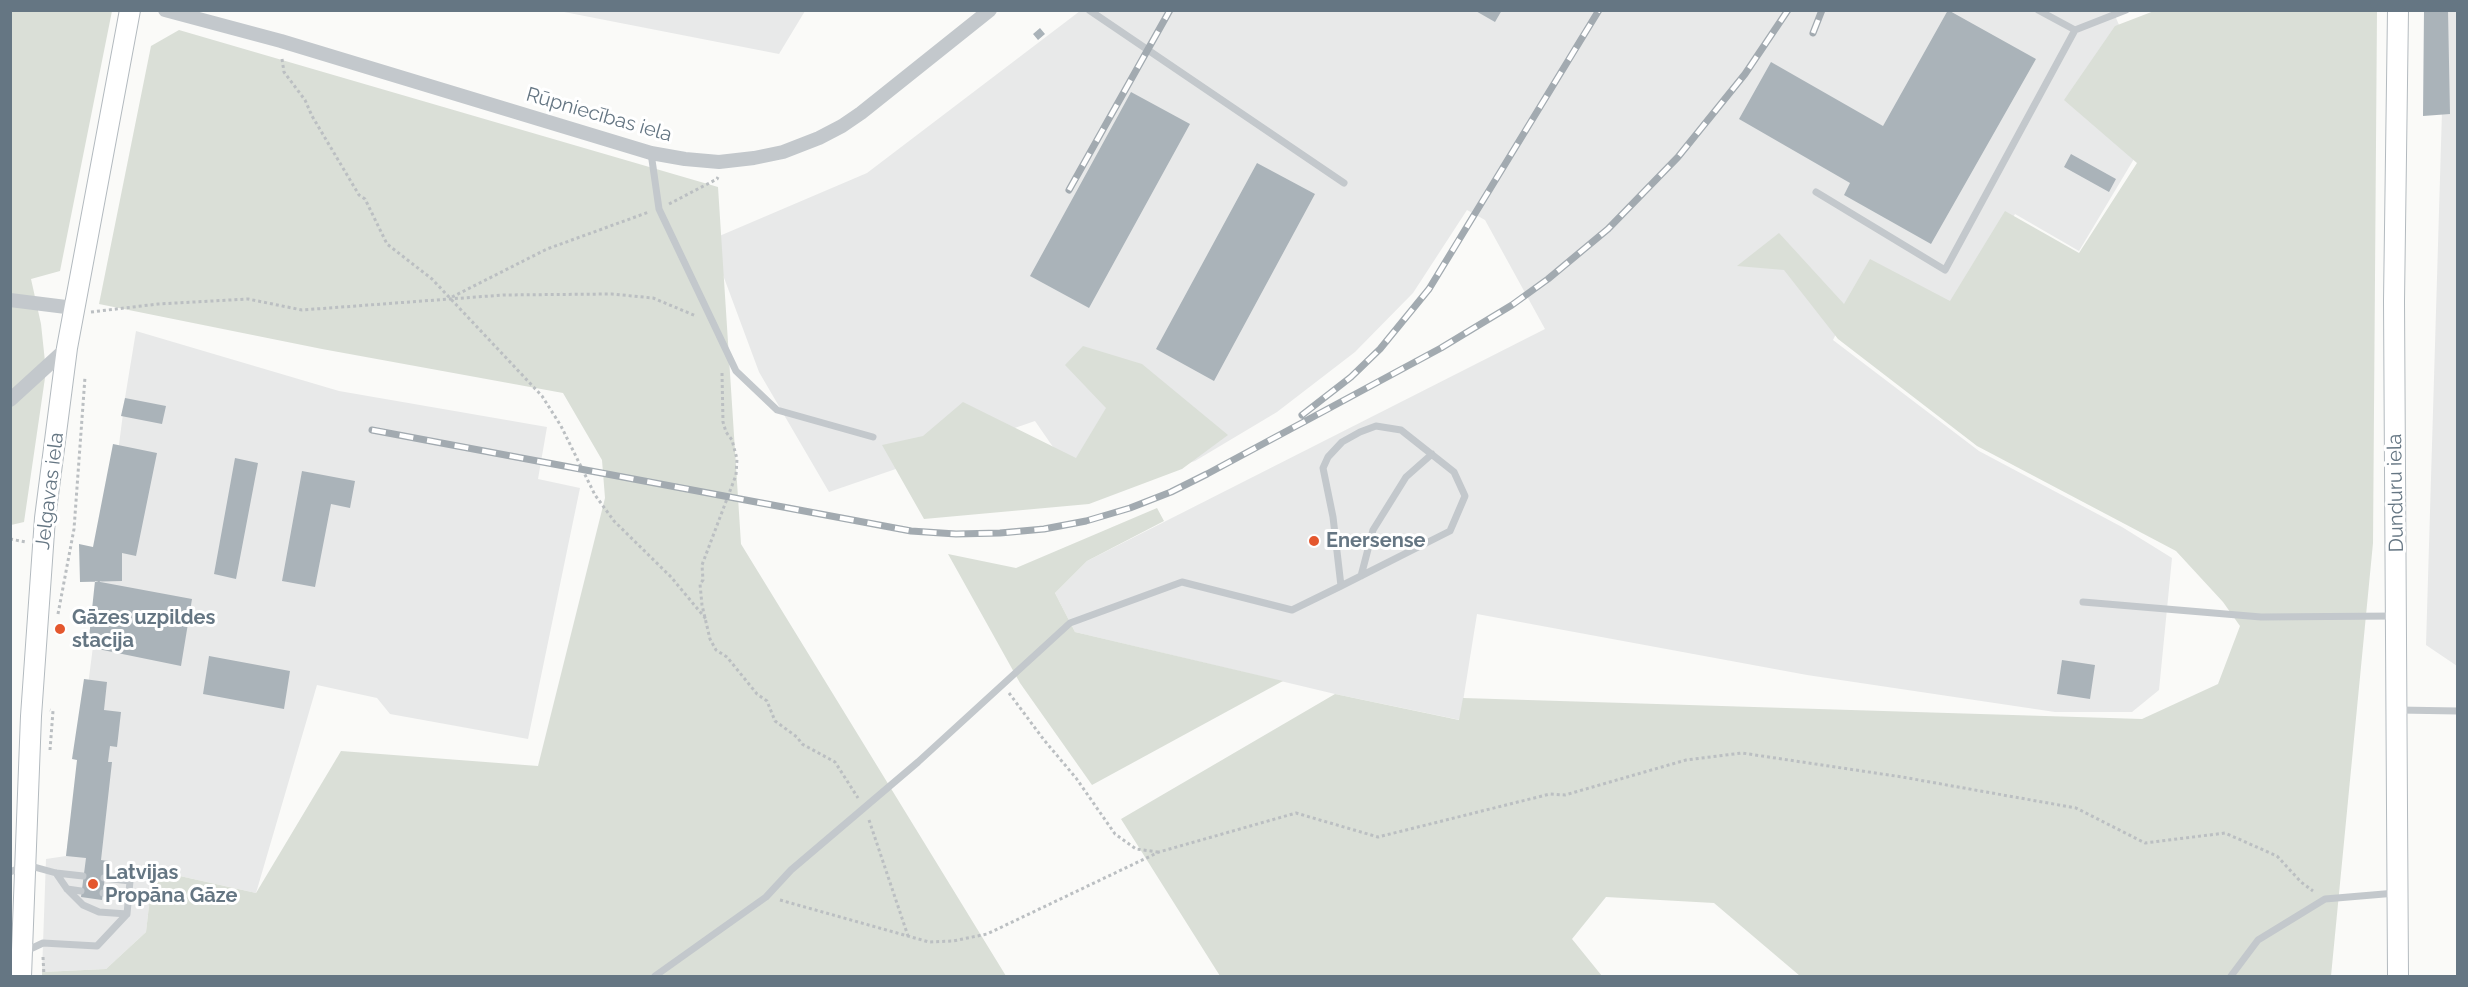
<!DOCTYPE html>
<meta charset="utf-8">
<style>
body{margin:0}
#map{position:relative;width:2468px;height:987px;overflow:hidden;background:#fafaf8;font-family:Raleway,sans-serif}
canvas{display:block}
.frame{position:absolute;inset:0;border:12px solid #657683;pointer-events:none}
</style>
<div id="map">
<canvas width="2468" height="987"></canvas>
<div class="frame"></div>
</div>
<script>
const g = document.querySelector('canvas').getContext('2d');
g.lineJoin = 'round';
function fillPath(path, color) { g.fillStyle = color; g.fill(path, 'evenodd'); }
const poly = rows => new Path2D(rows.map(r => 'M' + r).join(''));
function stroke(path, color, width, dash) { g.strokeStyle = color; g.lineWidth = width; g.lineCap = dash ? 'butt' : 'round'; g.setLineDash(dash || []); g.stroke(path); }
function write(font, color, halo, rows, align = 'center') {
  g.font = font + ' Raleway,sans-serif'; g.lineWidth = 6; g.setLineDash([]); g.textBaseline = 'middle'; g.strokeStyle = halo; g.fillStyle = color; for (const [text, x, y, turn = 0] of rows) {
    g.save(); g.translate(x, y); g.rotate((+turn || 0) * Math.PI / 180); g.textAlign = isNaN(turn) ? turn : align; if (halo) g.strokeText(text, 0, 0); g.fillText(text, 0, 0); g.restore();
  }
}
fillPath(poly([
 [2457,10,2457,666,2426,645,2445,11],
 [559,11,805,11,779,54],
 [1080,11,2113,11,2159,117,2079,251,2015,214,1958,319,1868,270,1833,340,1979,451,2122,527,2172,558,2159,690,2132,712,2055,712,1807,675,1477,614,1460,720,1335,694,1075,632,1055,593,1087,561,1545,329,1485,220,1467,210,1413,293,1355,352,1277,412,1195,461,1087,496,1035,421,829,492,759,372,710,240,867,173],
 [136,331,339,391,547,427,538,479,580,488,528,739,390,714,377,698,317,685,256,893,153,870,146,932,106,969,42,972,46,859,66,856,125,398]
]), '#e8e9e9');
fillPath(poly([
 [10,11,112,11,60,271,31,279,41,324,46,371,24,522,11,525],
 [2154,11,2377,11,2373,543,2331,976,1800,976,1714,903,1606,897,1572,939,1602,976,1220,976,1121,819,1335,694,1459,720,1463,698,2142,719,2218,684,2240,626,2223,602,2176,551,1977,446,1838,339,1784,270,1737,266,1779,233,1844,304,1870,259,1950,301,2005,211,2079,253,2137,163,2064,100,2115,26],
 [179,30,718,187,741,544,1006,976,42,976,42,972,106,969,146,932,153,870,256,893,341,751,538,766,605,498,602,460,563,393,322,349,99,304,151,46],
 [1083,346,1142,364,1228,435,1182,469,1089,504,924,519,882,445,923,436,963,402,1076,458,1106,408,1065,365],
 [1157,508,1164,521,1087,561,1055,593,1075,632,1283,681,1092,785,1020,683,948,554,1016,568]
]), '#dadfd7');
fillPath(poly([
 [1474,10,1502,10,1495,22],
 [1948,10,2036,59,1931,244,1844,195,1850,183,1739,119,1771,62,1883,126],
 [2424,10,2448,10,2450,114,2423,116],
 [1040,28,1045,34,1038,40,1033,34],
 [1131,92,1190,124,1089,308,1030,276],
 [2071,154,2116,179,2109,192,2064,167],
 [1257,163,1315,194,1214,381,1156,349],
 [125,398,166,406,162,424,121,416],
 [113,444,157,453,136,556,122,553,122,581,80,582,79,544,93,547],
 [235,458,258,463,236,579,214,574],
 [302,471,355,481,350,508,331,504,315,587,282,581],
 [95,581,192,599,181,666,88,647],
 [209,656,290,671,284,709,203,694],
 [2062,660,2095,665,2090,699,2057,694],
 [84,679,107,682,104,710,121,712,117,747,110,746,108,762,112,762,101,860,109,861,108,870,106,869,102,900,81,897,86,858,66,856,77,760,72,759]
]), '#aab3b9');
const secondary = poly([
 [2398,10,2394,301,2398,976],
 [21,976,31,716,45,518,67,348,130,10]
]);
stroke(secondary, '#b3babf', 22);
stroke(poly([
 [282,59,284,72,305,100,312,116,359,195,365,199,387,244,432,279,542,396,561,426,595,495,614,521,671,577,706,619],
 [669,204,717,179,718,177],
 [452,297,547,249,649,212],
 [91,312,158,304,248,299,302,310,503,295,612,294,653,298,696,316],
 [722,373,723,422,726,432,732,440,737,459,736,475,702,565,703,580,700,584,702,605,710,639,716,650,727,657,757,694,767,701,775,721,797,737,802,744,835,762,858,798],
 [10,539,26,542],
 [58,614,74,529,85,377],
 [1009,693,1044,740,1076,778,1115,834,1136,849,1158,852],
 [50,750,53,711,50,710],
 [869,820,908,936],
 [780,900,929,942,953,941,987,934,1159,852,1296,813,1378,837,1550,794,1565,795,1686,760,1742,753,1902,777,2076,808,2145,843,2225,833,2277,856,2301,882,2313,891],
 [43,957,44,976]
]), '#bbbfc2', 3, [3, 3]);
stroke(poly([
 [1089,10,1344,183],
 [2038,10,2075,30],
 [651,153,659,209,736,371,777,410,873,437],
 [1816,192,1945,270,2075,30,2126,10],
 [1361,576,1373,530,1406,477,1432,454],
 [2083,602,2261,617,2395,616],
 [2398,710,2458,711],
 [10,872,27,865,56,873,83,876],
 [56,873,67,889,83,905,99,912,127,914],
 [67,889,81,891],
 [103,893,129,896],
 [26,951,43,943,97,946,127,914,130,881,104,878],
 [655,976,766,897,791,870,918,762,1070,623,1182,582,1292,610,1341,586,1450,531,1465,496,1454,472,1401,430,1376,426,1360,432,1342,442,1328,457,1323,468,1333,517,1341,586],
 [2231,976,2258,940,2325,899,2396,893]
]), '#c3c8cc', 7);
stroke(poly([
 [165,10,281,41,651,153,685,159,719,162,754,158,783,152,819,138,842,126,861,113,990,10],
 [10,300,74,308],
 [10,400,67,348]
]), '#c3c8cc', 14);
stroke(secondary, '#fff', 20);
const rail = poly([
 [1813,33,1822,10],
 [1069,190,1170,10],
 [1302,415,1351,377,1380,349,1429,289,1599,10],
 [372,430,911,531,956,534,1000,533,1044,529,1086,521,1130,508,1171,492,1207,474,1441,348,1512,305,1548,279,1608,229,1678,157,1745,74,1788,10]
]);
stroke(rail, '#a2aab0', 7);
stroke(rail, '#fff', 4.5, [14]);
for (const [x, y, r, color] of [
 [1314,541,6,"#e4572e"],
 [60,629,6,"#e4572e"],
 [93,884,6,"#e4572e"]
]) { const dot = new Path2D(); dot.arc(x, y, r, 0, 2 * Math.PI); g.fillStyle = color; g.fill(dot); stroke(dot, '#fff', 2); }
write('20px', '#657683', '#fff', [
 ["Rūpniecības iela",599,115,16],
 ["Jelgavas iela",50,491,-83],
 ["Dunduru iela",2396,493,-91]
]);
write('bold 20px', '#657683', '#fff', [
 ["Enersense",1326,541],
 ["Gāzes uzpildes",72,618],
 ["stacija",72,641],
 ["Latvijas",105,873],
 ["Propāna Gāze",105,896]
], 'left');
</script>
